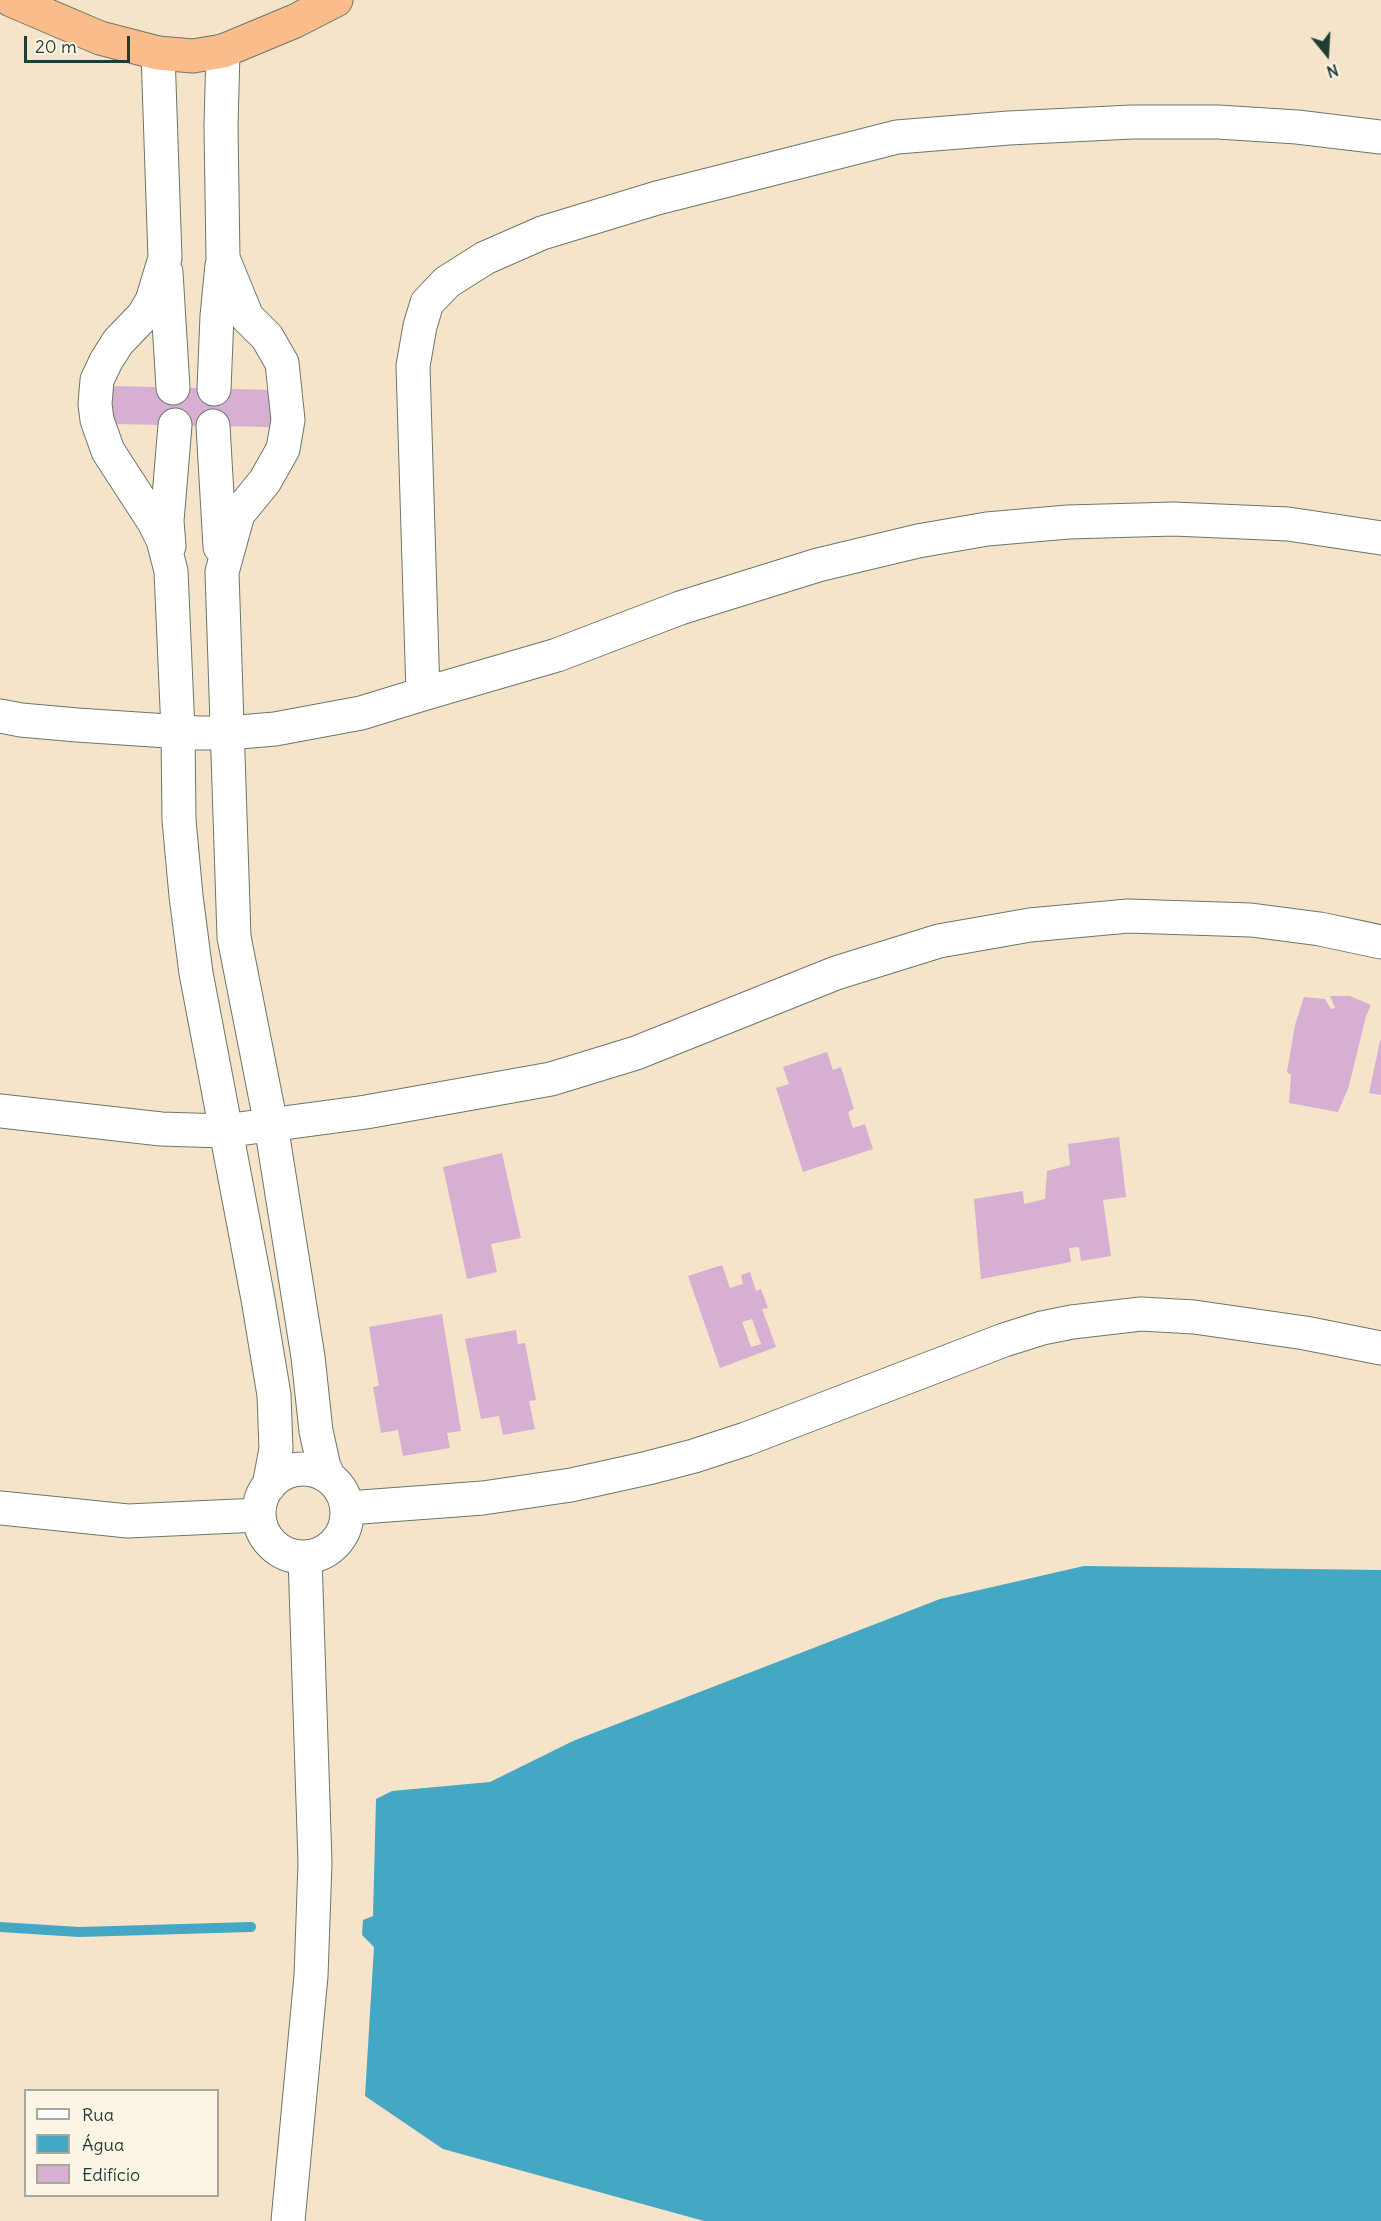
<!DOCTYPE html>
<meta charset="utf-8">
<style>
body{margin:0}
#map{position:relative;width:1381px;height:2221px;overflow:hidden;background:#f6e4ca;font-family:Delius,sans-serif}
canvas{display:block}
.legend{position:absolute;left:24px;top:2089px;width:195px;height:108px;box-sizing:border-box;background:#fcf5e5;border:2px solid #a4ab9e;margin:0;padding:8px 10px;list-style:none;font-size:18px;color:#1f3d34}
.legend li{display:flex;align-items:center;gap:12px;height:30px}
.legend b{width:30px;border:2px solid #a4ab9e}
.north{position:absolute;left:1297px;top:24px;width:60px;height:60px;-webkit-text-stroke:4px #fcf5e5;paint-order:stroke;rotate:162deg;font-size:16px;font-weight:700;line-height:24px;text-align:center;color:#1f3d34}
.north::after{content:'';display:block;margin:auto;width:21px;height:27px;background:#1f3d34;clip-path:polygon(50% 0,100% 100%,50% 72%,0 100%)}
.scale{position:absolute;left:24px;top:36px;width:106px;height:27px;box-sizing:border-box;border:3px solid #1f3d34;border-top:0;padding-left:8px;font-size:18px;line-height:21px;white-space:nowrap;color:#1f3d34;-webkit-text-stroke:4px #fcf5e5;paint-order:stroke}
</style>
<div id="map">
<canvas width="1381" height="2221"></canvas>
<ul class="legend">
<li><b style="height:8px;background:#fff"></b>Rua</li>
<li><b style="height:16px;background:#44a7c4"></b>Água</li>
<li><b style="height:16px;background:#d6afd2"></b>Edifício</li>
</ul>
<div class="north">N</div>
<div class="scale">20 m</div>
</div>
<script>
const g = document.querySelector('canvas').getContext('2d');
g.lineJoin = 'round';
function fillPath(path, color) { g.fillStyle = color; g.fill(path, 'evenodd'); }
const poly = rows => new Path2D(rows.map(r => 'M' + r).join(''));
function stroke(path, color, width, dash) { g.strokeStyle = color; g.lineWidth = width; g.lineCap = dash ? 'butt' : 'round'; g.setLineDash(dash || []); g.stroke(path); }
fillPath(poly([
 [1084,1566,1381,1570,1381,2221,704,2221,443,2149,365,2096,374,1947,362,1935,363,1920,373,1916,376,1799,392,1791,490,1782,573,1741,940,1599]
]), '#44a7c4');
stroke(poly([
 [0,1927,79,1932,251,1927]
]), '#44a7c4', 10);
fillPath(poly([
 [112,386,274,390,270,427,113,424],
 [1330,996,1350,996,1371,1005,1366,1016,1349,1086,1338,1112,1289,1103,1291,1075,1287,1072,1295,1025,1304,997,1325,999,1331,1009,1335,1008],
 [1380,1041,1381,1041,1381,1095,1369,1093],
 [827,1052,833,1070,841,1067,854,1109,848,1112,853,1128,865,1124,873,1149,803,1172,776,1088,789,1084,783,1067],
 [1119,1137,1126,1197,1103,1200,1111,1256,1081,1261,1079,1247,1069,1248,1071,1262,981,1279,974,1199,1023,1191,1024,1204,1045,1199,1047,1171,1070,1165,1068,1144],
 [502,1153,521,1238,491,1244,497,1272,467,1279,443,1167],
 [722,1265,730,1288,743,1284,741,1275,750,1272,756,1291,761,1289,768,1308,762,1309,776,1347,720,1368,688,1276],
 [752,1319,761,1344,751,1347,742,1322],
 [442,1314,461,1431,447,1433,450,1448,403,1456,398,1430,381,1433,373,1387,379,1386,369,1327],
 [516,1330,518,1344,525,1343,536,1400,529,1401,535,1429,503,1435,499,1416,481,1419,465,1339]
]), '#d6afd2');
const minor = poly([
 [223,51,221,126,223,258,247,317,267,337,282,363,288,420,283,449,265,481,238,514,222,572,234,937,271,1125,308,1357,316,1431,324,1467,329,1477],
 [158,53,165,258,152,301,143,316,118,342,106,361,97,380,95,404,97,420,108,451,154,522,163,540,171,571,178,731,179,820,186,896,196,973,258,1299,274,1395,276,1449,269,1486],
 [166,272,173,388],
 [214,389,217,316,222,265],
 [213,426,220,547],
 [169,546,167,521,175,425],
 [423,694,557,655,680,608,818,565,918,541,987,529,1068,522,1174,519,1288,524,1381,538],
 [0,716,21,720,77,725,198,733,227,733,275,729,361,713,423,694,413,366,420,326,427,303,447,282,485,258,542,233,657,198,897,137,1009,128,1132,122,1218,122,1297,127,1381,137],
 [0,1111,161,1129,224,1131,366,1112,551,1079,636,1053,836,973,939,941,1030,925,1128,916,1251,920,1320,929,1381,942],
 '259 1513a44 44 0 1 1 88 0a44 44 0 1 1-88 0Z',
 [0,1508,128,1521,259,1515],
 [348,1508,483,1498,571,1485,648,1468,694,1456,746,1439,1004,1340,1042,1328,1072,1322,1141,1314,1194,1317,1305,1333,1381,1348],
 [288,2221,311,1976,315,1863,305,1557]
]);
const trunk = poly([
 [11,0,100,38,158,53,193,56,223,51,295,21,336,0]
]);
stroke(minor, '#6a7768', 35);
stroke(trunk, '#6a7768', 35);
stroke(minor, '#fff', 33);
stroke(trunk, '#f9bc8a', 33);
</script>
